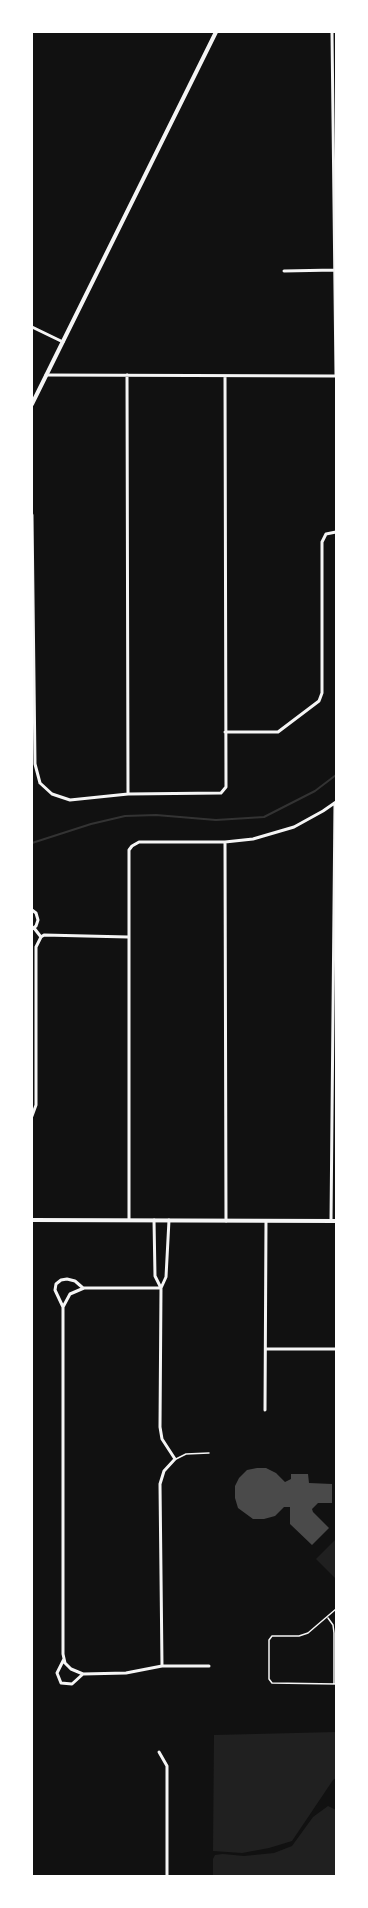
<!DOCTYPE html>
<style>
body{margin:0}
#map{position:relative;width:368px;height:1908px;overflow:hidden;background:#111;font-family:"Source Serif 4",serif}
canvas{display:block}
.frame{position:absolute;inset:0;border:33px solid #fff;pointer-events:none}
</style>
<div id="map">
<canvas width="368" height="1908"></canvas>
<div class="frame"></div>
</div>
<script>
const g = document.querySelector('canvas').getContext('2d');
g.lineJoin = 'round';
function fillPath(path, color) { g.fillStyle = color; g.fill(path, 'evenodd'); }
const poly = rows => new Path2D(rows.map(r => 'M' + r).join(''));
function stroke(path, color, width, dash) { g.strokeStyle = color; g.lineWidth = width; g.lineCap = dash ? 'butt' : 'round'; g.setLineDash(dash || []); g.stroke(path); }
fillPath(poly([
 [336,1539,336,1579,316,1559],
 [336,1732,336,1778,333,1780,292,1841,269,1848,242,1853,213,1851,214,1735],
 [328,1806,336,1810,336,1876,213,1876,213,1859,215,1855,223,1854,244,1856,274,1853,292,1846,313,1817]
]), '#202020');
stroke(poly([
 [32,843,91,824,125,816,156,815,216,820,264,817,315,791,336,775]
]), '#333', 2);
fillPath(poly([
 [257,1468,266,1468,276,1473,285,1482,291,1479,291,1474,308,1474,309,1483,332,1484,332,1503,318,1503,312,1509,313,1512,329,1528,312,1545,290,1524,290,1507,284,1507,275,1516,264,1519,253,1519,238,1508,235,1498,235,1486,239,1478,247,1470]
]), '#4a4a4a');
stroke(poly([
 [176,1459,186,1454,209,1453],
 [336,1609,308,1633,299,1636,272,1636,269,1640,269,1679,272,1683,336,1684],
 [328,1618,333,1625,334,1633,334,1684]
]), '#f5f5f5', 1.5);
stroke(poly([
 [332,32,336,376],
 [284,271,335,270],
 [32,327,63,342],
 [46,375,336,376],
 [127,375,128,794],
 [32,515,35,764,40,783,52,794,70,800,128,794,221,793,226,787,225,376],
 [225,732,278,732,319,701,322,693,322,542,326,534,336,532],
 [225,842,226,1221],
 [32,910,36,913,38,920,36,926,32,929],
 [34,928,41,937],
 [41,937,44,935,128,937],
 [32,1116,36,1105,36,947,41,937],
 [129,1220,129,850,132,846,139,842,225,842,253,839,294,827,323,811,336,802],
 [154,1220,155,1276,161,1288],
 [331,1221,335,803],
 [161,1288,84,1288,70,1294,63,1307,63,1654,65,1663,71,1669,83,1674,126,1673,162,1666,209,1666],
 [63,1307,55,1290,56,1284,61,1280,67,1279,75,1281,83,1288],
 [266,1349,336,1349],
 [265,1410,266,1221],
 [64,1659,57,1673,61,1683,72,1684,83,1674],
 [162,1666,160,1484,164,1471,175,1459,162,1439,160,1427,161,1288,166,1277,169,1220],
 [159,1752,167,1766,167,1876]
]), '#f5f5f5', 3);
stroke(poly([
 [32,404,216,32],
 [32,1220,336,1221]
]), '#f5f5f5', 4);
</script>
